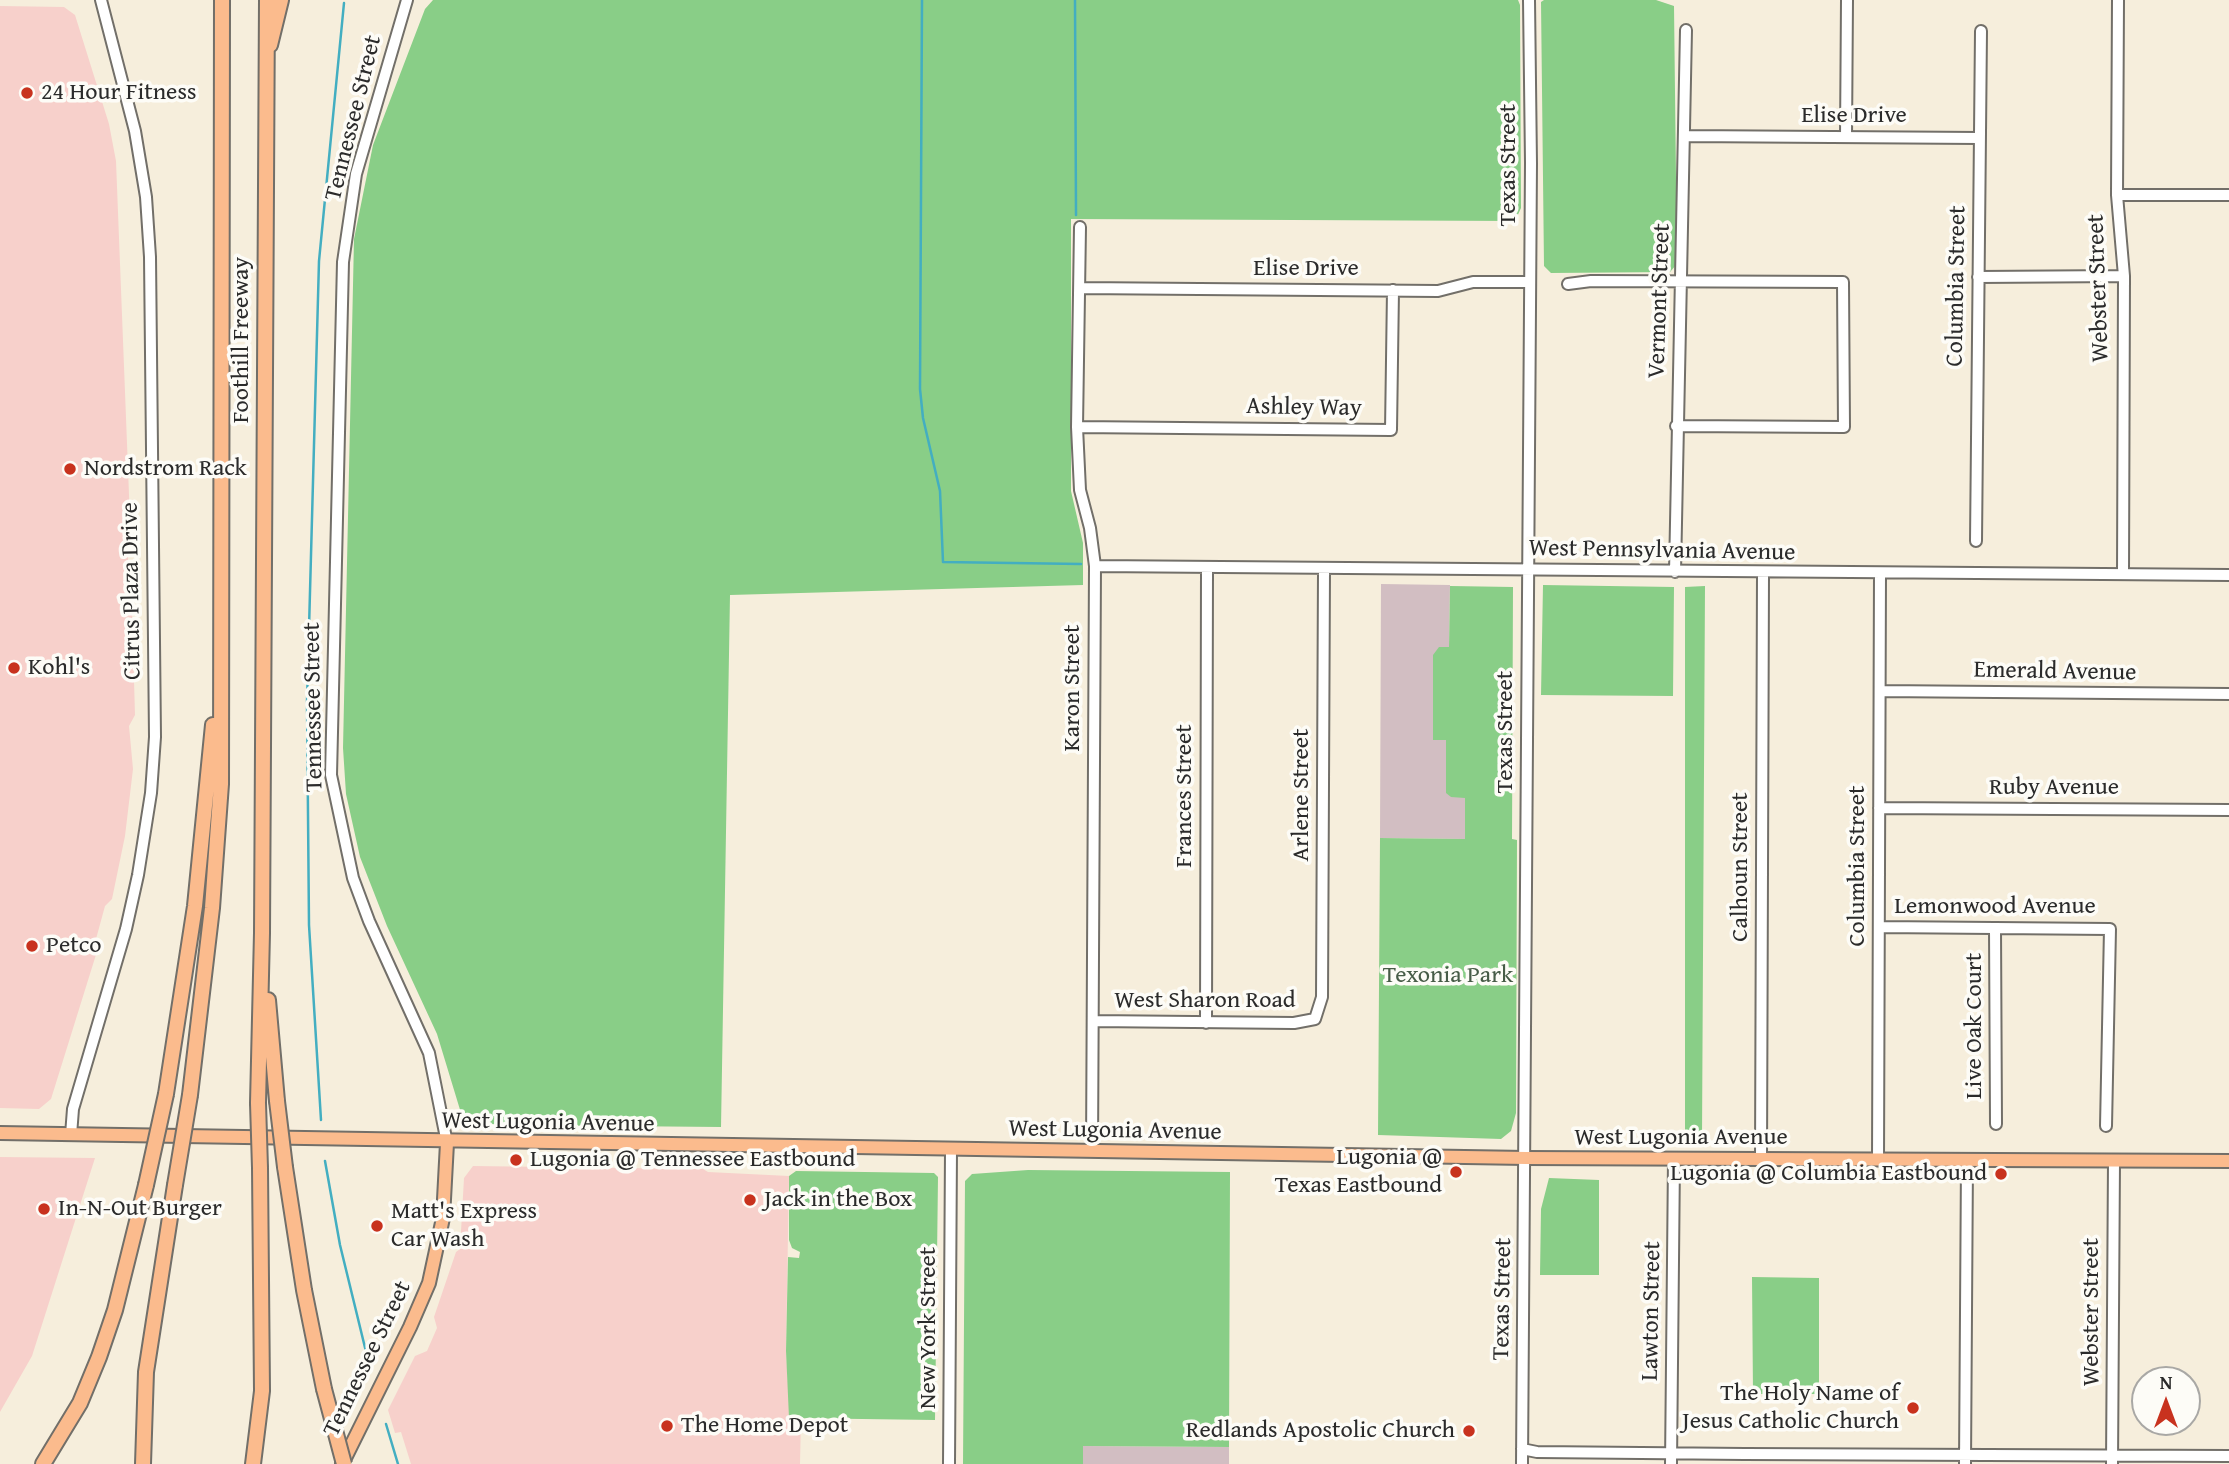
<!DOCTYPE html>
<style>
body{margin:0}
#map{position:relative;width:2229px;height:1464px;overflow:hidden;background:#f6eedc;font-family:"Gentium Book Plus",serif}
canvas{display:block}
.north{position:absolute;left:2131px;top:1366px;width:70px;height:70px;box-sizing:border-box;background:#fdfcf7;border:2px solid #a9a8a5;border-radius:50%;rotate:0deg;font-size:19px;font-weight:700;line-height:28px;text-align:center;color:#2b2b2b}
.north::after{content:'';display:block;margin:auto;width:24px;height:32px;background:#c8321e;clip-path:polygon(50% 0,100% 100%,50% 72%,0 100%)}
</style>
<div id="map">
<canvas width="2229" height="1464"></canvas>
<div class="north">N</div>
</div>
<script>
const g = document.querySelector('canvas').getContext('2d');
g.lineJoin = 'round';
function fillPath(path, color) { g.fillStyle = color; g.fill(path, 'evenodd'); }
const poly = rows => new Path2D(rows.map(r => 'M' + r).join(''));
function stroke(path, color, width, dash) { g.strokeStyle = color; g.lineWidth = width; g.lineCap = dash ? 'butt' : 'round'; g.setLineDash(dash || []); g.stroke(path); }
function write(font, color, halo, rows, align = 'center') {
  g.font = font + ' "Gentium Book Plus",serif'; g.lineWidth = 7; g.setLineDash([]); g.textBaseline = 'middle'; g.strokeStyle = halo; g.fillStyle = color; for (const [text, x, y, turn = 0] of rows) {
    g.save(); g.translate(x, y); g.rotate((+turn || 0) * Math.PI / 180); g.textAlign = isNaN(turn) ? turn : align; if (halo) g.strokeText(text, 0, 0); g.fillText(text, 0, 0); g.restore();
  }
}
fillPath(poly([
 [0,6,64,7,75,15,109,124,116,161,131,546,128,557,129,604,132,611,135,715,129,726,133,769,125,836,112,899,105,906,96,939,99,945,51,1099,39,1109,0,1108],
 [0,1157,95,1158,32,1356,0,1412],
 [473,1166,703,1169,708,1172,789,1176,786,1351,790,1418,801,1418,800,1464,411,1464,401,1432,395,1433,388,1410,415,1356,427,1351,437,1328,434,1317,456,1252,460,1249,464,1178]
]), '#f7d0cb');
fillPath(poly([
 [1381,584,1450,585,1449,647,1433,740,1446,740,1451,797,1465,797,1465,839,1380,838],
 [1083,1446,1229,1447,1229,1464,1083,1464]
]), '#d2bec2');
fillPath(poly([
 [433,0,1518,0,1520,5,1521,208,1515,221,1071,219,1071,491,1083,543,1083,585,730,595,721,1127,505,1125,480,1123,461,1113,437,1034,387,926,360,857,346,794,343,748,354,239,373,145,425,9],
 [1544,0,1656,0,1674,6,1677,264,1670,272,1551,273,1544,266,1541,2],
 [1543,585,1674,587,1673,696,1541,695],
 [1450,586,1513,587,1512,839,1517,840,1516,1113,1511,1131,1501,1139,1378,1135,1380,838,1465,839,1465,798,1451,797,1446,793,1446,740,1433,740,1433,655,1439,647,1449,647],
 [1705,586,1702,1138,1685,1138,1685,587],
 [1028,1170,1230,1172,1229,1447,1083,1446,1083,1464,963,1464,965,1181,972,1174],
 [796,1171,934,1173,938,1177,935,1420,789,1418,786,1351,788,1257,799,1258,800,1252,792,1248,789,1240,789,1176],
 [1549,1178,1599,1180,1599,1275,1540,1275,1541,1209],
 [1752,1277,1819,1278,1819,1394,1753,1394]
]), '#89ce87');
stroke(poly([
 [922,0,920,389,923,418,940,491,943,562,1081,564],
 [1075,0,1076,215],
 [321,1120,309,925,307,702,319,261,344,3],
 [325,1161,340,1245,369,1364],
 [386,1424,398,1464]
]), '#43aec1', 2.5);
const minor = poly([
 [407,0,356,174,343,262,331,775,353,878,369,921,429,1053,447,1143],
 [2118,0,2117,195,2124,276,2123,574],
 [1685,136,1979,138],
 [1846,137,1847,0],
 [2117,195,2229,195],
 [1080,227,1077,427,1080,490,1090,528,1095,566,1092,1151],
 [1978,277,2124,276],
 [1568,284,1591,281,1843,282,1844,427,1676,426],
 [1080,288,1438,291,1473,282,1530,282],
 [1077,427,1391,430,1393,290],
 [1976,541,1981,31],
 [1095,566,2229,575],
 [1675,572,1686,30],
 [1880,691,2229,694],
 [1879,808,2229,810],
 [1879,927,2110,929,2106,1126],
 [1995,928,1996,1124],
 [1093,1021,1294,1023,1315,1019,1322,997,1324,570],
 [1206,1023,1207,568],
 [71,1135,73,1109,126,929,138,875,151,793,155,737,150,257,146,197,135,131,101,0],
 [1878,1159,1880,573],
 [1761,1160,1763,573],
 [1522,1449,1537,1452,1745,1454,2229,1456],
 [949,1464,951,1150],
 [1522,1464,1531,163,1529,0],
 [1671,1464,1674,1159],
 [1965,1464,1967,1160],
 [2112,1464,2114,1161]
]);
const major = poly([
 [0,1133,1526,1158,2229,1161],
 [342,1464,410,1327,429,1283,443,1218,447,1143]
]);
const highway = poly([
 [270,45,281,0],
 [268,1000,277,1101],
 [166,1094,195,906,213,725],
 [190,1095,212,908,221,784,222,0],
 [258,1103,262,933,267,0],
 [285,1167,304,1290,324,1389],
 [43,1464,80,1403,99,1357,115,1310,146,1185],
 [143,1464,146,1372,175,1185],
 [253,1464,262,1391,260,1168]
]);
stroke(minor, '#726f69', 14);
stroke(major, '#726f69', 16);
stroke(highway, '#726f69', 18);
stroke(minor, '#fff', 10);
stroke(major, '#fbbb8d', 12);
stroke(highway, '#fbbb8d', 14);
const highwayBridge = poly([
 [277,1101,285,1167],
 [258,1103,260,1168],
 [146,1185,166,1094],
 [175,1185,190,1095],
 [324,1389,344,1464]
]);
stroke(highwayBridge, '#726f69', 18, []);
stroke(highwayBridge, '#fbbb8d', 14);
for (const [x, y, r, color] of [
 [27,93,7,"#c8321e"],
 [70,469,7,"#c8321e"],
 [14,668,7,"#c8321e"],
 [32,946,7,"#c8321e"],
 [516,1160,7,"#c8321e"],
 [1456,1172,7,"#c8321e"],
 [2001,1174,7,"#c8321e"],
 [750,1200,7,"#c8321e"],
 [44,1209,7,"#c8321e"],
 [377,1226,7,"#c8321e"],
 [1913,1408,7,"#c8321e"],
 [667,1426,7,"#c8321e"],
 [1469,1431,7,"#c8321e"]
]) { const dot = new Path2D(); dot.arc(x, y, r, 0, 2 * Math.PI); g.fillStyle = color; g.fill(dot); stroke(dot, '#fdfcf7', 2.5); }
write('24px', '#2b2b2b', '#fdfcf7', [
 ["24 Hour Fitness",41,93],
 ["Nordstrom Rack",84,469],
 ["Kohl's",28,668],
 ["Petco",46,946],
 ["Lugonia @",1442,1158,"right"],
 ["Texas Eastbound",1442,1186,"right"],
 ["Lugonia @ Tennessee Eastbound",530,1160],
 ["Lugonia @ Columbia Eastbound",1987,1174,"right"],
 ["Jack in the Box",764,1200],
 ["In-N-Out Burger",58,1209],
 ["Matt's Express",391,1212],
 ["Car Wash",391,1240],
 ["The Holy Name of",1899,1394,"right"],
 ["Jesus Catholic Church",1899,1422,"right"],
 ["The Home Depot",681,1426],
 ["Redlands Apostolic Church",1455,1431,"right"]
], 'left');
write('24px', '#2b2b2b', '#fdfcf7', [
 ["Elise Drive",1854,116],
 ["Tennessee Street",354,118,-76],
 ["Texas Street",1509,165,-90],
 ["Elise Drive",1306,269],
 ["Columbia Street",1957,286,-89],
 ["Webster Street",2099,288,-92],
 ["Vermont Street",1660,301,-88],
 ["Foothill Freeway",242,340,-90],
 ["Ashley Way",1304,408,1],
 ["West Pennsylvania Avenue",1662,551,1],
 ["Citrus Plaza Drive",132,591,-91],
 ["Emerald Avenue",2055,672,1],
 ["Karon Street",1073,688,-90],
 ["Tennessee Street",314,707,-91],
 ["Texas Street",1506,732,-90],
 ["Ruby Avenue",2054,788],
 ["Arlene Street",1302,795,-90],
 ["Frances Street",1185,796,-90],
 ["Columbia Street",1858,866,-90],
 ["Calhoun Street",1741,867,-90],
 ["Lemonwood Avenue",1995,907],
 ["West Sharon Road",1205,1001],
 ["Live Oak Court",1975,1026,-90],
 ["West Lugonia Avenue",548,1123,1],
 ["West Lugonia Avenue",1115,1131,1],
 ["West Lugonia Avenue",1681,1138],
 ["Texas Street",1503,1299,-89],
 ["Lawton Street",1652,1311,-89],
 ["Webster Street",2092,1312,-90],
 ["New York Street",929,1328,-90],
 ["Tennessee Street",368,1359,-64]
]);
write('24px', '#475c47', '#fdfcf7', [
 ["Texonia Park",1448,976]
]);
</script>
